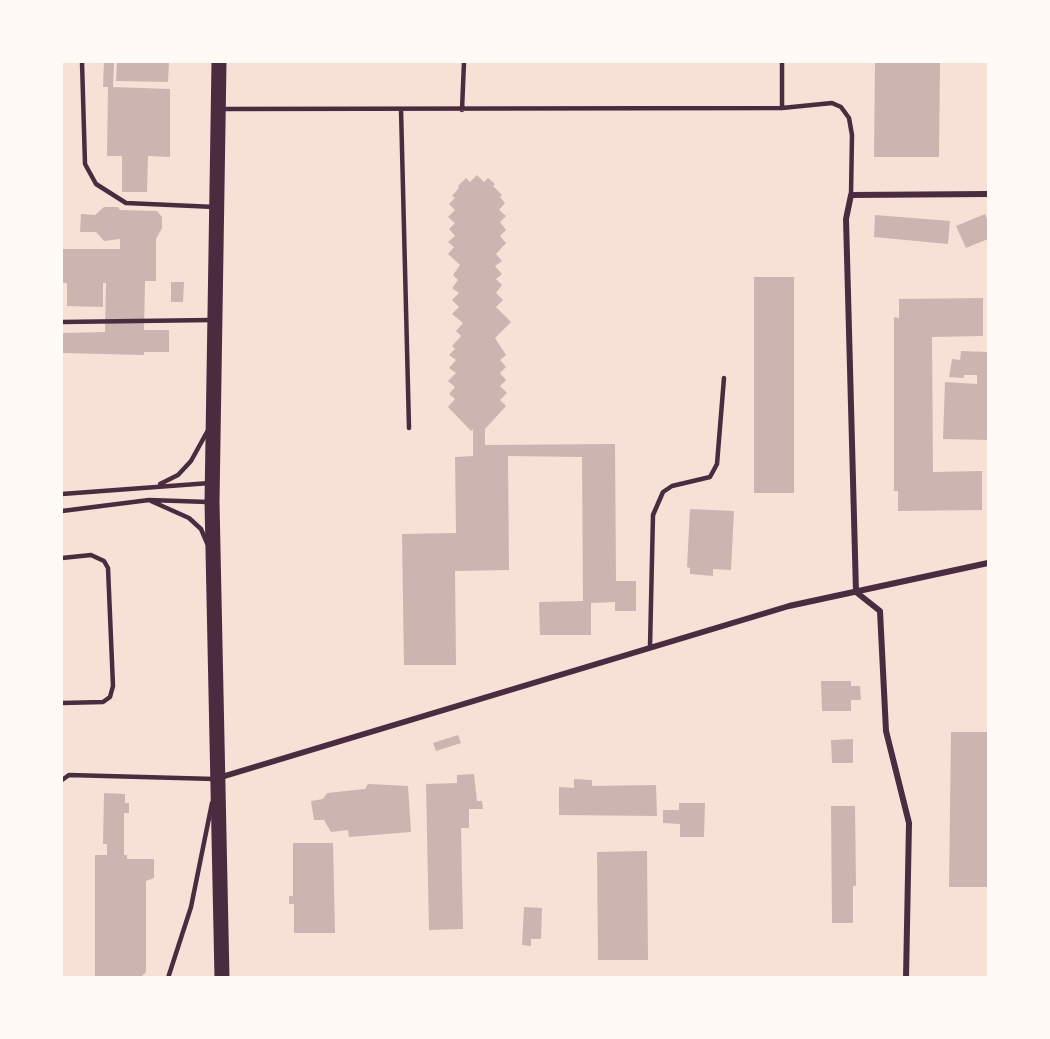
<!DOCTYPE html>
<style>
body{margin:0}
#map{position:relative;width:1050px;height:1039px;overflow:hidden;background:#f7e1d7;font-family:"Fira Sans",sans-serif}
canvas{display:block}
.frame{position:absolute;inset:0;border:63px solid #fffaf5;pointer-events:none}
</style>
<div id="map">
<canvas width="1050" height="1039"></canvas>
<div class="frame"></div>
</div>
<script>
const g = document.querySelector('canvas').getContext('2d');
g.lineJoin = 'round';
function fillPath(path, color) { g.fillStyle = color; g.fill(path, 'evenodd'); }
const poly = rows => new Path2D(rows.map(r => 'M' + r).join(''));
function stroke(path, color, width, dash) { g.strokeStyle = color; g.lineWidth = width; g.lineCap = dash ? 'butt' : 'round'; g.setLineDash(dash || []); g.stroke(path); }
fillPath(poly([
 [104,62,114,62,113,87,170,89,170,157,148,156,147,192,122,192,122,156,107,156,108,87,103,87],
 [117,62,169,62,168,82,116,81],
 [875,62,940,62,939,157,874,157],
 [477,175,484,182,488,178,495,184,493,186,502,195,500,197,505,203,499,210,506,216,500,222,506,230,500,236,506,243,496,254,502,261,495,266,502,274,496,279,502,285,496,293,503,300,496,307,511,322,495,338,506,355,500,360,506,367,500,373,506,380,500,386,507,393,500,400,506,406,485,429,485,445,615,444,616,581,636,581,636,611,615,611,615,602,591,603,591,635,540,635,539,602,583,601,582,457,508,456,509,570,455,571,456,665,404,665,402,534,456,533,455,457,473,456,473,429,471,431,448,407,455,399,449,394,455,387,448,381,456,373,449,368,456,360,449,355,455,349,452,346,461,336,456,331,463,323,452,314,459,307,452,300,459,293,452,288,458,280,453,275,460,265,448,254,454,247,448,242,455,236,449,229,455,223,448,217,455,210,449,204,455,198,452,196,459,188,458,186,466,178,470,182],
 [104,207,118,207,120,210,157,211,162,217,162,228,156,239,156,281,145,281,144,330,169,330,169,352,144,352,144,355,62,353,62,333,105,332,106,283,103,283,103,307,67,306,67,283,62,283,62,249,120,249,120,239,104,241,96,232,80,232,81,214,95,215],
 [985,214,988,222,988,239,966,248,956,226],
 [875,215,950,221,948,244,874,237],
 [754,277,794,277,794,493,754,493],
 [171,282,184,282,183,302,171,302],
 [983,298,983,336,932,337,933,472,982,471,982,510,898,511,898,491,894,491,894,317,899,318,899,299],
 [961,351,988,352,988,440,943,439,945,382,977,384,977,375,964,375,964,378,949,377,952,359,960,360],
 [690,509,734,511,731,570,713,569,713,576,690,574,690,568,687,567],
 [821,681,851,681,851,686,860,686,861,700,851,700,851,711,822,711],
 [951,732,988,732,988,887,949,887],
 [458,735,461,743,436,751,433,743],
 [853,739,853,763,832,763,831,740],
 [474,774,477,801,482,801,483,809,469,809,469,828,461,828,463,929,429,930,426,784,457,783,457,775],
 [574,779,592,780,592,786,656,785,657,816,559,815,559,787,574,788],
 [368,784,408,786,411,832,349,837,348,830,331,832,324,820,314,820,311,801,323,799,327,793,365,789],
 [104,793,125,794,125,803,129,803,129,813,124,813,124,855,127,855,127,859,154,859,154,878,146,881,146,972,140,978,95,978,95,855,107,855,107,844,103,844],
 [679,803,705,803,704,837,680,837,680,824,663,823,663,810,679,810],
 [831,806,855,806,856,886,853,886,853,923,832,923],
 [293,843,333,843,335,933,294,933,294,904,289,904,289,896,293,896],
 [647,851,648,960,598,960,597,852],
 [524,907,542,908,541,939,531,939,531,946,522,945]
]), '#ccb4b1');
stroke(poly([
 [82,62,85,164,96,184,126,203,215,207],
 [782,62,782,108,832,103,841,107,849,118,852,135,851,195],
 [221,109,782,108],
 [401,109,409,428],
 [462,110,464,62],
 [62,322,212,320],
 [160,484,178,475,191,461,207,432],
 [62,494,210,483],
 [151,501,189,518,201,529,207,543],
 [62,511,149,500,208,502],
 [62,558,91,555,104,561,108,568,113,686,110,697,103,702,62,703],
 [650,647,653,515,663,492,672,486,710,477,717,464,724,378],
 [62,780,69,775,215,779],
 [168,978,191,907,212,803]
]), '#4a2c40', 4.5);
stroke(poly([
 [218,778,789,606,988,563],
 [906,978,909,823,886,731,880,611,856,592,846,219,851,195,988,194]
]), '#4a2c40', 6);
stroke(poly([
 [219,62,212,502,222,978]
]), '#4a2c40', 15);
</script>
